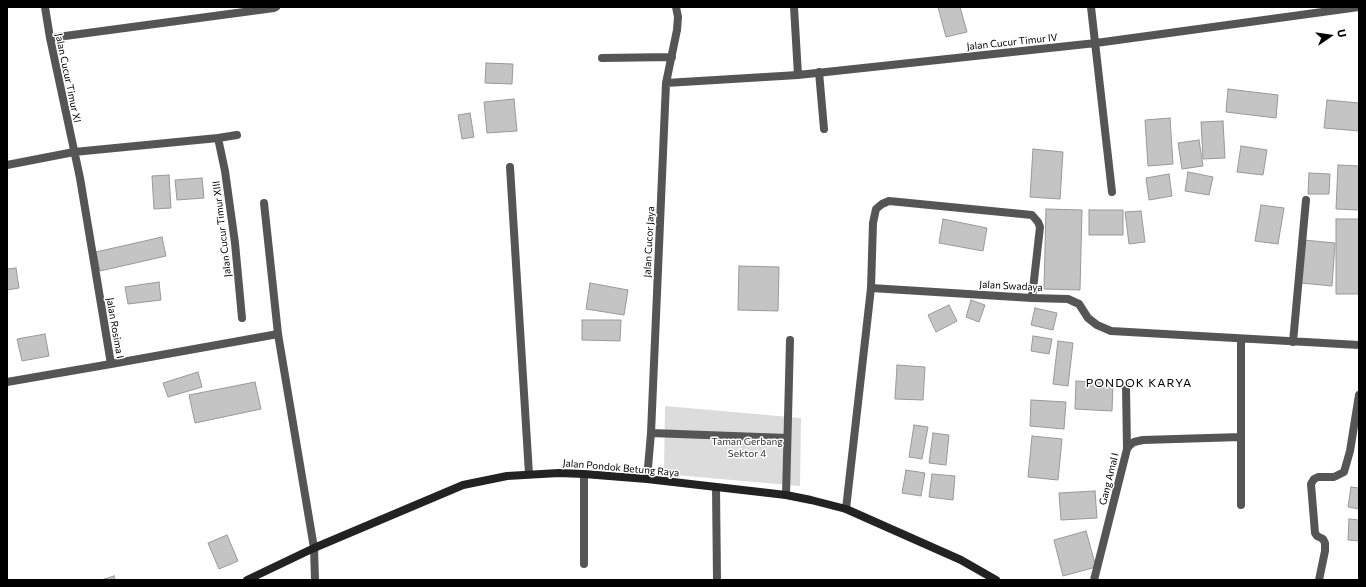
<!DOCTYPE html>
<style>
body{margin:0}
#map{position:relative;width:1366px;height:587px;overflow:hidden;background:#fff;font-family:Commissioner,sans-serif}
canvas{display:block}
.frame{position:absolute;inset:0;border:8px solid #000;pointer-events:none}
.north{position:absolute;left:1310px;top:16px;width:40px;height:40px;-webkit-text-stroke:3px #fff;paint-order:stroke;rotate:77deg;font-size:11px;font-weight:700;line-height:16px;text-align:center;color:#000}
.north::after{content:'';display:block;margin:auto;width:14px;height:18px;background:#000;clip-path:polygon(50% 0,100% 100%,50% 72%,0 100%)}
</style>
<div id="map">
<canvas width="1366" height="587"></canvas>
<div class="frame"></div>
<div class="north">U</div>
</div>
<script>
const g = document.querySelector('canvas').getContext('2d');
g.lineJoin = 'round';
function fillPath(path, color) { g.fillStyle = color; g.fill(path, 'evenodd'); }
const poly = rows => new Path2D(rows.map(r => 'M' + r).join(''));
function stroke(path, color, width, dash) { g.strokeStyle = color; g.lineWidth = width; g.lineCap = dash ? 'butt' : 'round'; g.setLineDash(dash || []); g.stroke(path); }
function write(font, color, halo, rows, align = 'center') {
  g.font = font + ' Commissioner,sans-serif'; g.lineWidth = 3; g.setLineDash([]); g.textBaseline = 'middle'; g.strokeStyle = halo; g.fillStyle = color; for (const [text, x, y, turn = 0] of rows) {
    g.save(); g.translate(x, y); g.rotate((+turn || 0) * Math.PI / 180); g.textAlign = isNaN(turn) ? turn : align; if (halo) g.strokeText(text, 0, 0); g.fillText(text, 0, 0); g.restore();
  }
}
fillPath(poly([
 [665,406,801,418,800,486,664,474]
]), '#dcdcdc');
const building = poly([
 [938,7,960,7,967,32,946,37,938,7],
 [486,63,513,64,512,84,485,83,486,63],
 [1228,89,1278,95,1276,118,1226,112,1228,89],
 [514,99,517,131,487,133,484,102,514,99],
 [1327,100,1359,103,1359,131,1324,128,1327,100],
 [470,113,474,137,462,139,458,115,470,113],
 [1170,118,1173,164,1148,166,1145,120,1170,118],
 [1223,121,1225,158,1203,159,1201,122,1223,121],
 [1199,140,1203,166,1182,169,1178,143,1199,140],
 [1241,146,1267,150,1263,175,1237,172,1241,146],
 [1033,149,1063,152,1060,199,1030,197,1033,149],
 [1338,165,1359,166,1359,210,1336,209,1338,165],
 [1188,172,1213,177,1209,195,1185,191,1188,172],
 [1309,173,1330,174,1329,194,1308,194,1309,173],
 [1169,174,1172,196,1149,200,1146,178,1169,174],
 [169,175,171,208,154,209,152,176,169,175],
 [202,178,204,198,177,200,175,180,202,178],
 [1261,205,1284,208,1278,244,1255,241,1261,205],
 [1046,209,1082,210,1080,290,1044,289,1046,209],
 [1089,210,1123,210,1123,235,1089,235,1089,210],
 [1141,211,1145,242,1129,244,1125,212,1141,211],
 [943,219,987,228,983,251,939,243,943,219],
 [1336,219,1359,219,1359,294,1336,294,1336,219],
 [162,237,166,256,100,271,96,252,162,237],
 [1304,240,1335,243,1332,286,1301,283,1304,240],
 [739,266,779,267,778,311,738,310,739,266],
 [16,268,19,288,7,290,7,269,16,268],
 [159,282,161,300,128,304,125,287,159,282],
 [590,283,628,290,624,315,586,309,590,283],
 [971,300,985,305,979,322,966,317,971,300],
 [949,305,957,321,936,332,928,315,949,305],
 [1035,308,1057,313,1053,330,1031,325,1035,308],
 [582,320,621,320,620,341,582,340,582,320],
 [45,334,49,356,22,361,17,339,45,334],
 [1033,336,1052,339,1049,354,1031,351,1033,336],
 [1058,341,1073,343,1068,386,1053,384,1058,341],
 [897,365,925,367,923,400,895,399,897,365],
 [198,372,202,387,168,397,163,383,198,372],
 [1076,381,1113,383,1112,411,1075,409,1076,381],
 [255,382,261,409,195,423,189,395,255,382],
 [1031,400,1066,402,1064,429,1030,426,1031,400],
 [914,425,928,427,922,459,909,457,914,425],
 [933,433,949,435,946,465,929,463,933,433],
 [1032,436,1062,439,1058,480,1028,477,1032,436],
 [906,470,925,473,921,496,902,493,906,470],
 [932,474,955,476,953,500,929,497,932,474],
 [1351,487,1359,488,1359,509,1348,507,1351,487],
 [1095,491,1097,518,1061,520,1059,493,1095,491],
 [1349,519,1359,520,1359,541,1348,540,1349,519],
 [1086,531,1096,567,1063,576,1054,540,1086,531],
 [227,535,238,561,219,569,208,543,227,535],
 [114,576,115,580,101,580,114,576]
]);
fillPath(building, '#c4c4c4');
stroke(building, '#999', 1);
stroke(poly([
 [819,72,824,129],
 [584,474,584,564]
]), '#555', 8);
stroke(poly([
 [45,7,50,38,80,178,111,364,278,334],
 [794,7,798,75],
 [1091,7,1112,192],
 [50,38,274,8,276,7],
 [602,58,672,57],
 [666,83,798,75,1096,43,1359,7],
 [218,138,225,171,235,243,242,318],
 [7,165,74,152,218,138,237,135],
 [510,167,529,474],
 [264,203,278,334,314,548,315,580],
 [871,288,873,223,876,209,882,204,889,201,1032,215,1038,222,1040,227,1032,298],
 [1241,339,1241,505],
 [1293,342,1306,200],
 [7,382,111,364],
 [1126,386,1127,449],
 [651,433,787,438],
 [647,479,651,433,666,83,677,30,678,17,676,7],
 [716,487,717,580],
 [786,495,790,340],
 [846,509,871,288,1032,298,1068,299,1079,304,1088,318,1097,325,1111,331,1359,345],
 [1094,580,1127,449,1129,446,1134,442,1143,440,1241,437],
 [1319,580,1325,551,1325,543,1323,539,1317,536,1315,533,1311,484,1314,479,1318,477,1334,477,1344,472,1350,451,1359,395]
]), '#555', 8);
stroke(poly([
 [247,580,314,548,463,485,507,476,559,473,584,474,647,479,786,495,811,500,846,509,961,560,996,580]
]), '#222', 8);
write('10px', '#000', '#fff', [
 ["Jalan Cucur Timur IV",1012,42,-6],
 ["Jalan Cucur Timur XI",68,78,78],
 ["Jalan Cucur Timur XIII",222,229,-97],
 ["Jalan Cucor Jaya",649,242,-87],
 ["Jalan Swadaya",1011,286,3],
 ["Jalan Rosima I",115,328,80],
 ["Jalan Pondok Betung Raya",621,468,5],
 ["Gang Amal I",1109,479,-76]
]);
write('10px', '#333', '#fff', [
 ["Taman Gerbang",747,442],
 ["Sektor 4",747,454]
]);
g.letterSpacing = '1px';
write('12px', '#000', '#fff', [
 ["PONDOK KARYA",1139,383]
]);
g.letterSpacing = '0px';
</script>
